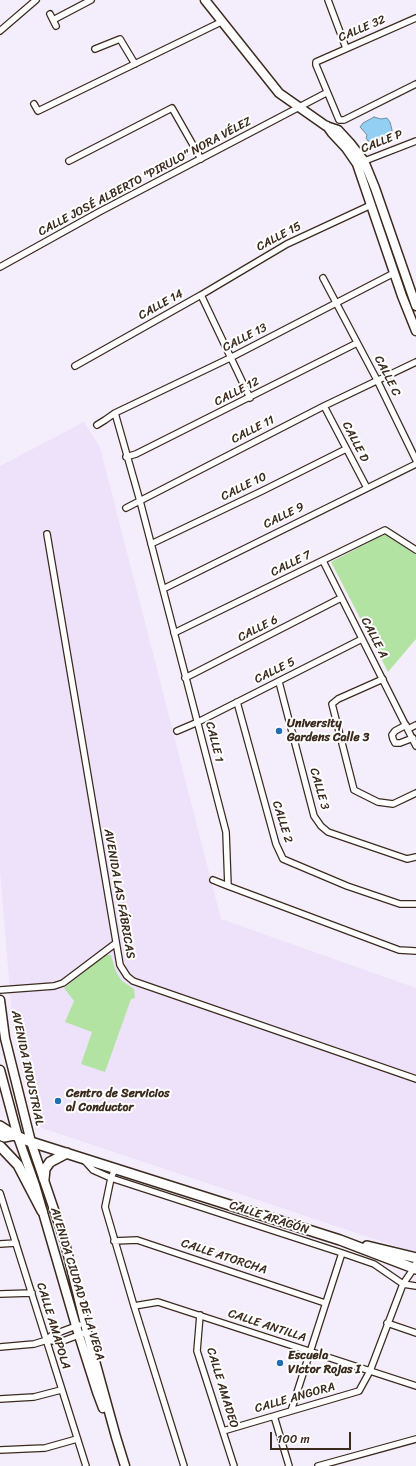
<!DOCTYPE html>
<meta charset="utf-8">
<style>
body{margin:0}
#map{position:relative;width:416px;height:1466px;overflow:hidden;background:#f4eefc;font-family:Sriracha,sans-serif}
canvas{display:block}
.scale{position:absolute;left:270px;top:1432px;width:81px;height:18px;box-sizing:border-box;border:2px solid #3b2a1e;border-top:0;padding-left:5px;font-size:12px;line-height:14px;white-space:nowrap;color:#3b2a1e;-webkit-text-stroke:3px #fff;paint-order:stroke}
</style>
<div id="map">
<canvas width="416" height="1466"></canvas>
<div class="scale">100 m</div>
</div>
<script>
const g = document.querySelector('canvas').getContext('2d');
g.lineJoin = 'round';
function fillPath(path, color) { g.fillStyle = color; g.fill(path, 'evenodd'); }
const poly = rows => new Path2D(rows.map(r => 'M' + r).join(''));
function stroke(path, color, width, dash) { g.strokeStyle = color; g.lineWidth = width; g.lineCap = dash ? 'butt' : 'round'; g.setLineDash(dash || []); g.stroke(path); }
function write(font, color, halo, rows, align = 'center') {
  g.font = font + ' Sriracha,sans-serif'; g.lineWidth = 4; g.setLineDash([]); g.textBaseline = 'middle'; g.strokeStyle = halo; g.fillStyle = color; for (const [text, x, y, turn = 0] of rows) {
    g.save(); g.translate(x, y); g.rotate((+turn || 0) * Math.PI / 180); g.textAlign = isNaN(turn) ? turn : align; if (halo) g.strokeText(text, 0, 0); g.fillText(text, 0, 0); g.restore();
  }
}
fillPath(poly([
 [84,422,100,447,221,919,416,988,416,1253,42,1128,35,1122,22,1072,13,1027,0,871,0,466]
]), '#ede2fa');
fillPath(poly([
 [385,534,416,555,416,639,388,672,331,562],
 [105,955,111,955,115,969,118,975,122,981,134,989,135,998,131,999,105,1072,81,1064,92,1032,65,1022,74,1001,64,988]
]), '#b3e3a3');
const water = poly([
 [374,117,381,119,387,118,390,122,392,130,391,135,386,140,380,142,368,141,366,138,367,135,360,127,363,123,374,117]
]);
fillPath(water, '#93cff3');
stroke(water, '#708d9e', 1);
const street = poly([
 [328,0,346,48],
 [50,14,56,26],
 [416,18,316,62,316,65,339,120,344,120,416,84],
 [53,20,91,0],
 [0,31,36,0],
 [95,49,120,39,135,64],
 [34,104,38,111,221,22],
 [69,161,172,108,201,159],
 [362,162,416,141],
 [0,267,99,212,326,93],
 [323,278,377,380,416,460],
 [201,295,250,398],
 [75,366,201,295,287,244,371,205],
 [324,406,367,488],
 [115,413,140,501,226,832,228,886,399,950,416,951],
 [97,425,105,420,115,413,230,358,394,273],
 [126,457,136,454,357,343],
 [126,508,324,406,416,362],
 [47,534,120,965,127,976,133,981,416,1079],
 [151,544,262,491,346,449],
 [323,561,416,746],
 [163,589,416,464],
 [174,633,385,530,416,550],
 [185,678,341,598],
 [383,679,338,699,332,704,354,790,378,802,393,804,416,793],
 [279,682,314,816,321,826,328,832,407,859,416,857],
 [237,702,276,844,283,859,347,886,400,904,416,904],
 [406,725,395,731,392,735,393,739,395,743,400,743,413,738],
 [408,729,416,725],
 [177,731,198,722,362,639],
 [213,880,228,886],
 [0,990,54,986,63,983,116,943],
 [84,1160,93,1170,111,1178,342,1253,374,1264,403,1284,416,1286],
 [115,1169,111,1178,105,1207,134,1306,184,1466],
 [0,1193,86,1466],
 [114,1241,137,1240,325,1303],
 [0,1244,16,1243],
 [0,1294,32,1293],
 [134,1306,158,1302,416,1386],
 [200,1315,197,1351,234,1466],
 [387,1323,416,1333],
 [47,1340,60,1342,87,1332],
 [0,1347,34,1344,47,1340,52,1335,79,1325],
 [0,1399,34,1397,61,1390],
 [291,1411,342,1253],
 [274,1416,289,1466],
 [223,1431,359,1391,370,1371,403,1284,414,1268,416,1263],
 [0,1450,45,1448,77,1439],
 [318,1466,416,1439]
]);
const secondary = poly([
 [205,0,279,93,326,126,338,130,350,143,364,161,375,188,416,306],
 [327,126,332,133,346,148,357,164,402,296,416,331],
 [0,1000,5,1038,31,1142,64,1239,87,1332,116,1437,125,1466],
 [0,1070,18,1137,35,1185,76,1326,97,1392,103,1408]
]);
const primary = poly([
 [0,1126,14,1135,31,1142,340,1240,416,1269],
 [0,1135,4,1137,14,1135],
 [0,1146,18,1165,42,1211],
 [44,1179,45,1169,50,1162,67,1153],
 [367,1246,416,1258]
]);
stroke(street, '#3b2a1e', 8);
stroke(secondary, '#3b2a1e', 11);
stroke(primary, '#3b2a1e', 12);
stroke(street, '#fff', 5.5);
stroke(secondary, '#fff', 8);
stroke(primary, '#fff', 9);
for (const [x, y, r, color] of [
 [279,731,4,"#1f6fb2"],
 [58,1101,4,"#1f6fb2"],
 [280,1363,4,"#1f6fb2"]
]) { const dot = new Path2D(); dot.arc(x, y, r, 0, 2 * Math.PI); g.fillStyle = color; g.fill(dot); stroke(dot, '#fff', 1.5); }
write('12px', '#3b2a1e', '#fff', [
 ["CALLE 32",362,29,-23],
 ["CALLE P",382,142,-21],
 ["CALLE JOSÉ ALBERTO \"PIRULO\" NORA VÉLEZ",145,177,-28],
 ["CALLE 15",279,237,-28],
 ["CALLE 14",161,305,-29],
 ["CALLE 13",245,338,-27],
 ["CALLE C",387,376,63],
 ["CALLE 12",237,392,-27],
 ["CALLE 11",253,430,-27],
 ["CALLE D",355,442,63],
 ["CALLE 10",244,487,-26],
 ["CALLE 9",284,516,-26],
 ["CALLE 7",291,564,-26],
 ["CALLE 6",258,629,-27],
 ["CALLE A",374,638,63],
 ["CALLE 5",275,671,-26],
 ["CALLE 1",214,742,76],
 ["CALLE 3",319,789,74],
 ["CALLE 2",282,822,73],
 ["AVENIDA LAS FÁBRICAS",119,894,80],
 ["AVENIDA INDUSTRIAL",27,1068,78],
 ["CALLE ARAGÓN",269,1218,18],
 ["CALLE ATORCHA",224,1257,18],
 ["AVENIDA CIUDAD DE LA VEGA",77,1284,73],
 ["CALLE AMAPOLA",53,1326,73],
 ["CALLE ANTILLA",267,1326,18],
 ["CALLE AMADEO",222,1388,73],
 ["CALLE ANGORA",295,1398,-16]
]);
write('bold 12px', '#3b2a1e', '#fff', [
 ["University",287,724],
 ["Gardens Calle 3",287,738],
 ["Centro de Servicios",66,1094],
 ["al Conductor",66,1108],
 ["Escuela",288,1356],
 ["Victor Rojas I",288,1370]
], 'left');
</script>
